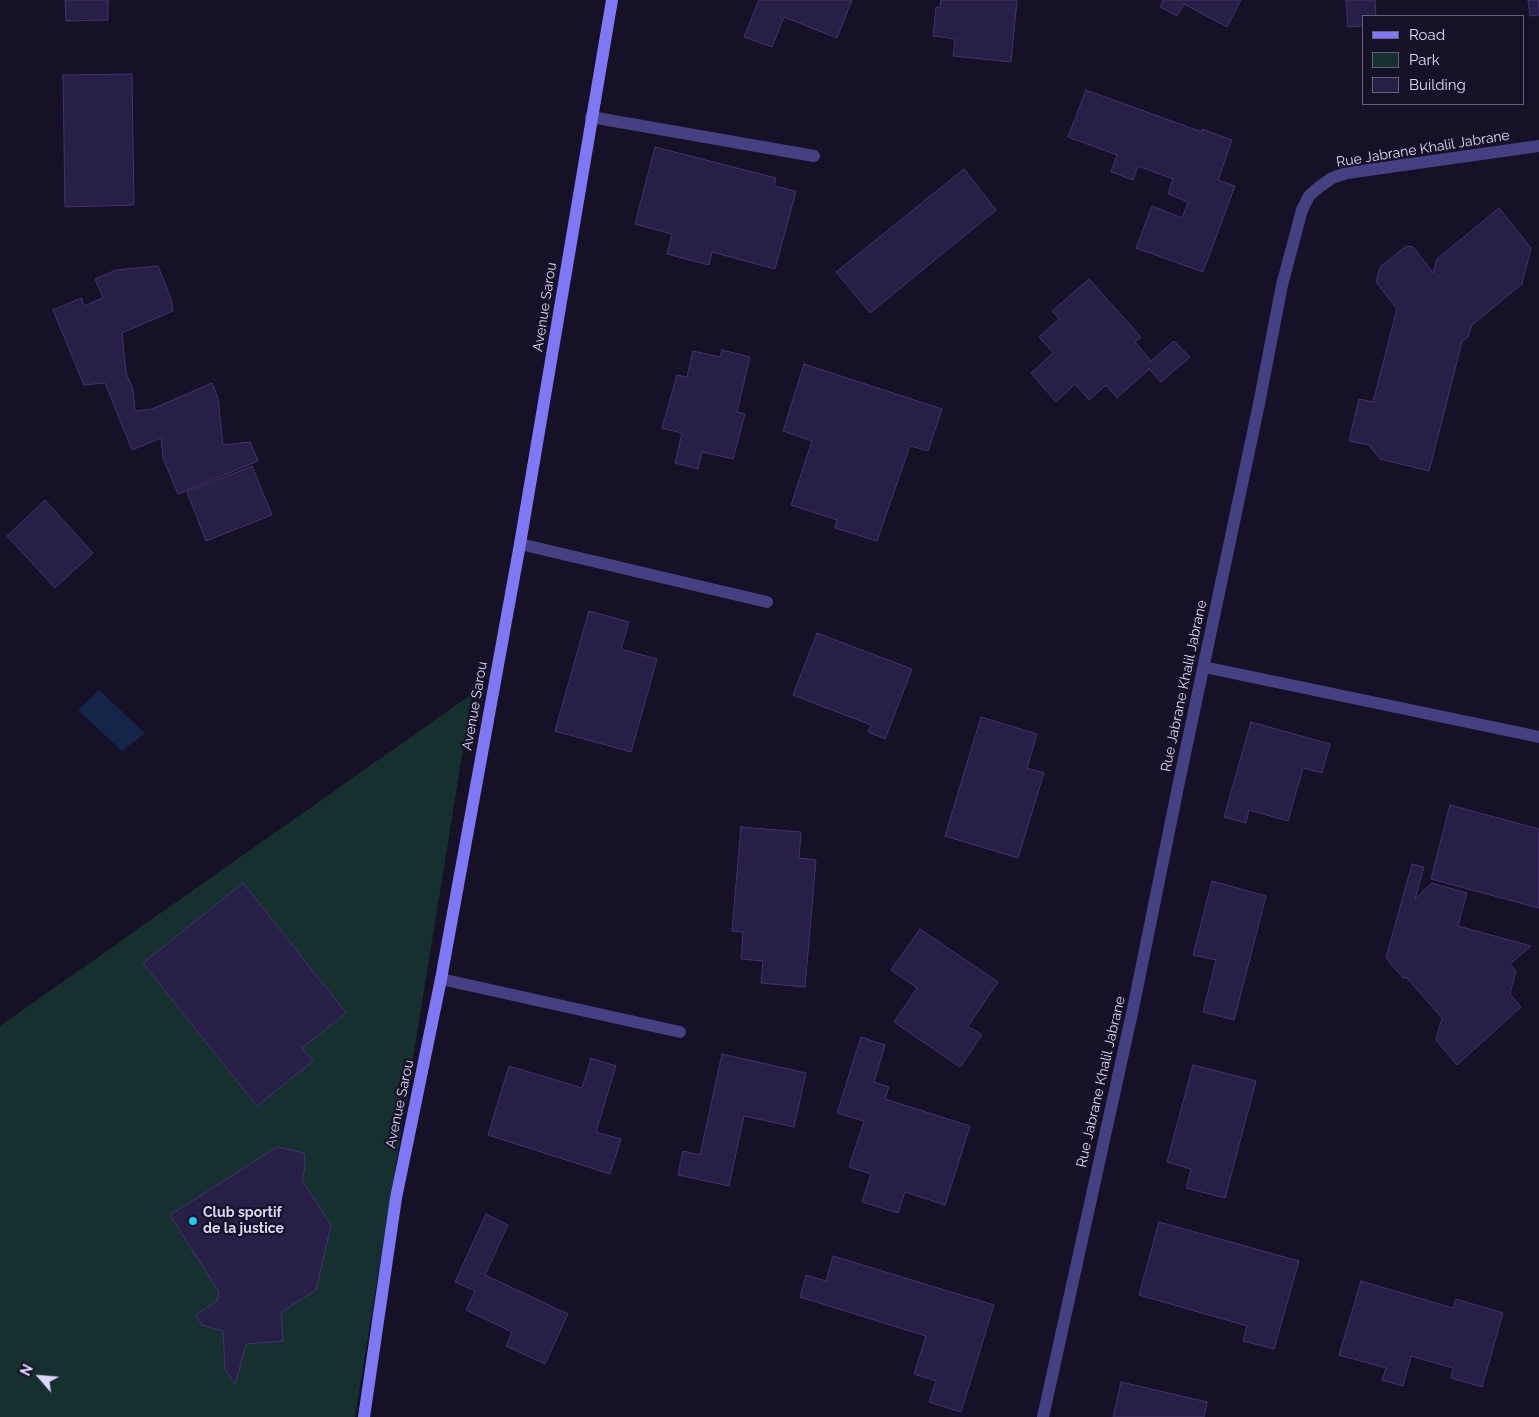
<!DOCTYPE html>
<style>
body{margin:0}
#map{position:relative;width:1539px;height:1417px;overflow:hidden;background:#161126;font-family:Raleway,sans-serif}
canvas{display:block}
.legend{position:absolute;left:1362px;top:15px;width:162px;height:90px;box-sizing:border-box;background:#161126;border:1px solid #66617c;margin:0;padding:6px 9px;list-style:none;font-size:15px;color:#ded9fc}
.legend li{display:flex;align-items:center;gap:10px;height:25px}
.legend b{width:25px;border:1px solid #66617c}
.north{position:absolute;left:15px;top:1352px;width:50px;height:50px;-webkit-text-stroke:4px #161126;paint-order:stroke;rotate:297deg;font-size:14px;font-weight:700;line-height:20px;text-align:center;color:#ded9fc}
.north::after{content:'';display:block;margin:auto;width:18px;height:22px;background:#ded9fc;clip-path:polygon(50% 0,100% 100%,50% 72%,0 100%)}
</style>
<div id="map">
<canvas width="1539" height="1417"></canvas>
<ul class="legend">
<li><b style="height:6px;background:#7e78f5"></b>Road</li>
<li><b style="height:14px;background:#15302f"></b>Park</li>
<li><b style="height:14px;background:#281f46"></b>Building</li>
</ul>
<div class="north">N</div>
</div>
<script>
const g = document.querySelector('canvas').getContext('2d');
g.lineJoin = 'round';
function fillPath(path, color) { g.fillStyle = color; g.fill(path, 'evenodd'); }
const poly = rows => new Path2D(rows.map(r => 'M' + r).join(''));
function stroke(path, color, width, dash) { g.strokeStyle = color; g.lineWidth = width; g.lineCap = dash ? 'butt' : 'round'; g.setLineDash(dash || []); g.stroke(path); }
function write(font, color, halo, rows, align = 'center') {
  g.font = font + ' Raleway,sans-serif'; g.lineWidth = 4.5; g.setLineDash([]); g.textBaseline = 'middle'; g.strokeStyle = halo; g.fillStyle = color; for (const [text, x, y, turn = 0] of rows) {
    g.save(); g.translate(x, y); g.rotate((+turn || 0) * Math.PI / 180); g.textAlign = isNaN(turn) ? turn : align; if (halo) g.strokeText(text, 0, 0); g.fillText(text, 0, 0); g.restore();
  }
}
fillPath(poly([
 [472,694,355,1417,0,1417,0,1026]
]), '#15302f');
fillPath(poly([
 [99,690,145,733,122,751,78,710]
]), '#132649');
const building = poly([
 [65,0,108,0,108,20,66,21,65,0],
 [759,0,852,0,837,38,784,17,772,47,744,37,759,0],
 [941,0,1017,0,1011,62,953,56,955,39,933,36,936,7,940,8,941,0],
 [1163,0,1241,0,1227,27,1184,4,1177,16,1160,7,1163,0],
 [1346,0,1375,0,1376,16,1363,16,1363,26,1348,27,1346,0],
 [1528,0,1539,0,1539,15,1530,16,1528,0],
 [132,74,134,205,65,207,63,75,132,74],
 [1086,90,1202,132,1202,129,1232,140,1218,180,1235,186,1203,272,1136,248,1152,206,1182,218,1188,202,1168,194,1173,179,1138,166,1133,180,1111,172,1117,155,1068,137,1086,90],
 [655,147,776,178,774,186,796,191,775,269,712,252,709,265,667,254,672,234,635,224,655,147],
 [964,169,996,210,870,313,836,272,964,169],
 [1499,208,1531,248,1522,284,1472,325,1468,337,1462,342,1429,471,1380,459,1369,445,1349,441,1359,399,1373,402,1397,309,1376,282,1380,267,1406,246,1413,247,1433,273,1437,259,1499,208],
 [158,266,171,299,173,311,122,333,126,373,133,389,135,411,152,409,212,383,218,398,223,445,250,442,258,461,178,494,163,458,161,438,132,450,105,383,84,385,53,310,81,298,84,306,103,298,95,279,116,270,158,266],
 [1089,279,1141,337,1135,342,1151,361,1174,341,1190,357,1161,382,1149,369,1117,398,1106,385,1089,400,1075,384,1056,402,1031,373,1053,353,1039,337,1059,319,1052,311,1089,279],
 [722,350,750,357,737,412,745,414,733,459,702,452,698,469,675,463,682,433,662,428,677,375,687,377,693,351,720,357,722,350],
 [804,364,942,409,928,451,910,446,877,541,835,528,837,520,791,505,812,441,783,431,804,364],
 [252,466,272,515,206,541,187,492,252,466],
 [45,500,93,553,55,588,7,536,45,500],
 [589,611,629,622,621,649,657,659,631,752,555,731,589,611],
 [817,633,912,669,885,739,868,732,871,725,793,695,817,633],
 [981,717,1037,734,1027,768,1044,773,1018,858,945,836,981,717],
 [1251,722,1330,744,1322,773,1303,768,1288,821,1249,810,1246,823,1224,817,1251,722],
 [1450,805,1539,829,1539,908,1431,879,1450,805],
 [741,827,801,832,799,858,816,860,805,987,761,983,763,961,741,959,743,932,732,931,741,827],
 [1412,864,1424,867,1415,899,1432,883,1467,893,1458,926,1531,946,1510,964,1516,971,1510,994,1521,1007,1457,1065,1436,1040,1442,1018,1407,978,1402,977,1386,958,1412,864],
 [1212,881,1266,896,1234,1020,1203,1012,1216,960,1193,955,1212,881],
 [243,883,346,1013,302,1048,313,1061,257,1106,143,963,243,883],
 [920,929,998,982,968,1026,982,1035,960,1067,894,1022,917,988,891,970,920,929],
 [861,1037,885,1045,874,1082,889,1087,885,1099,970,1126,945,1205,905,1192,898,1213,862,1202,871,1174,849,1167,864,1121,837,1113,861,1037],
 [722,1054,806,1073,794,1127,744,1116,729,1186,678,1175,683,1151,700,1155,722,1054],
 [591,1058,616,1066,596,1132,621,1139,610,1174,488,1135,509,1066,582,1088,591,1058],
 [1193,1065,1256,1081,1225,1198,1186,1188,1191,1169,1167,1162,1193,1065],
 [277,1147,304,1153,305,1167,302,1180,331,1225,316,1290,281,1312,283,1341,246,1344,235,1385,225,1369,223,1331,202,1325,196,1315,216,1302,219,1292,170,1215,277,1147],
 [486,1214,508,1225,485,1275,568,1314,545,1364,506,1346,512,1332,466,1310,475,1291,455,1282,486,1214],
 [1159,1222,1299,1261,1274,1349,1243,1341,1247,1326,1139,1295,1159,1222],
 [833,1256,994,1305,961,1412,929,1402,936,1381,914,1374,926,1336,800,1297,806,1275,826,1281,833,1256],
 [1361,1281,1453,1308,1456,1299,1503,1313,1482,1387,1451,1378,1453,1368,1411,1356,1403,1386,1382,1380,1386,1368,1339,1355,1361,1281],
 [1121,1382,1207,1402,1204,1417,1113,1417,1121,1382]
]);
fillPath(building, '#281f46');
stroke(building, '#413370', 1);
stroke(poly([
 [591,117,814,156],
 [520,544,767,602],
 [1204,667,1539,737],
 [441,979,680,1032],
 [1043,1417,1134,1004,1179,782,1259,404,1282,285,1302,210,1309,196,1318,188,1332,178,1347,173,1539,146]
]), '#444081', 12);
stroke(poly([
 [364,1417,396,1198,441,979,520,544,612,0]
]), '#7e78f5', 12);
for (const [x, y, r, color] of [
 [193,1221,5,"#14d1ed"]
]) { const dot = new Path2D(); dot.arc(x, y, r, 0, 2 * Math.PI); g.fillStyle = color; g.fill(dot); stroke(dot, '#161126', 2); }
write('14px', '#ded9fc', '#161126', [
 ["Rue Jabrane Khalil Jabrane",1423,149,-9],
 ["Avenue Sarou",545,307,-81],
 ["Rue Jabrane Khalil Jabrane",1184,686,-78],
 ["Avenue Sarou",475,706,-80],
 ["Rue Jabrane Khalil Jabrane",1101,1082,-77],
 ["Avenue Sarou",400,1104,-78]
]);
write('bold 14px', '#ded9fc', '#161126', [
 ["Club sportif",203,1213],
 ["de la justice",203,1229]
], 'left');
</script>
